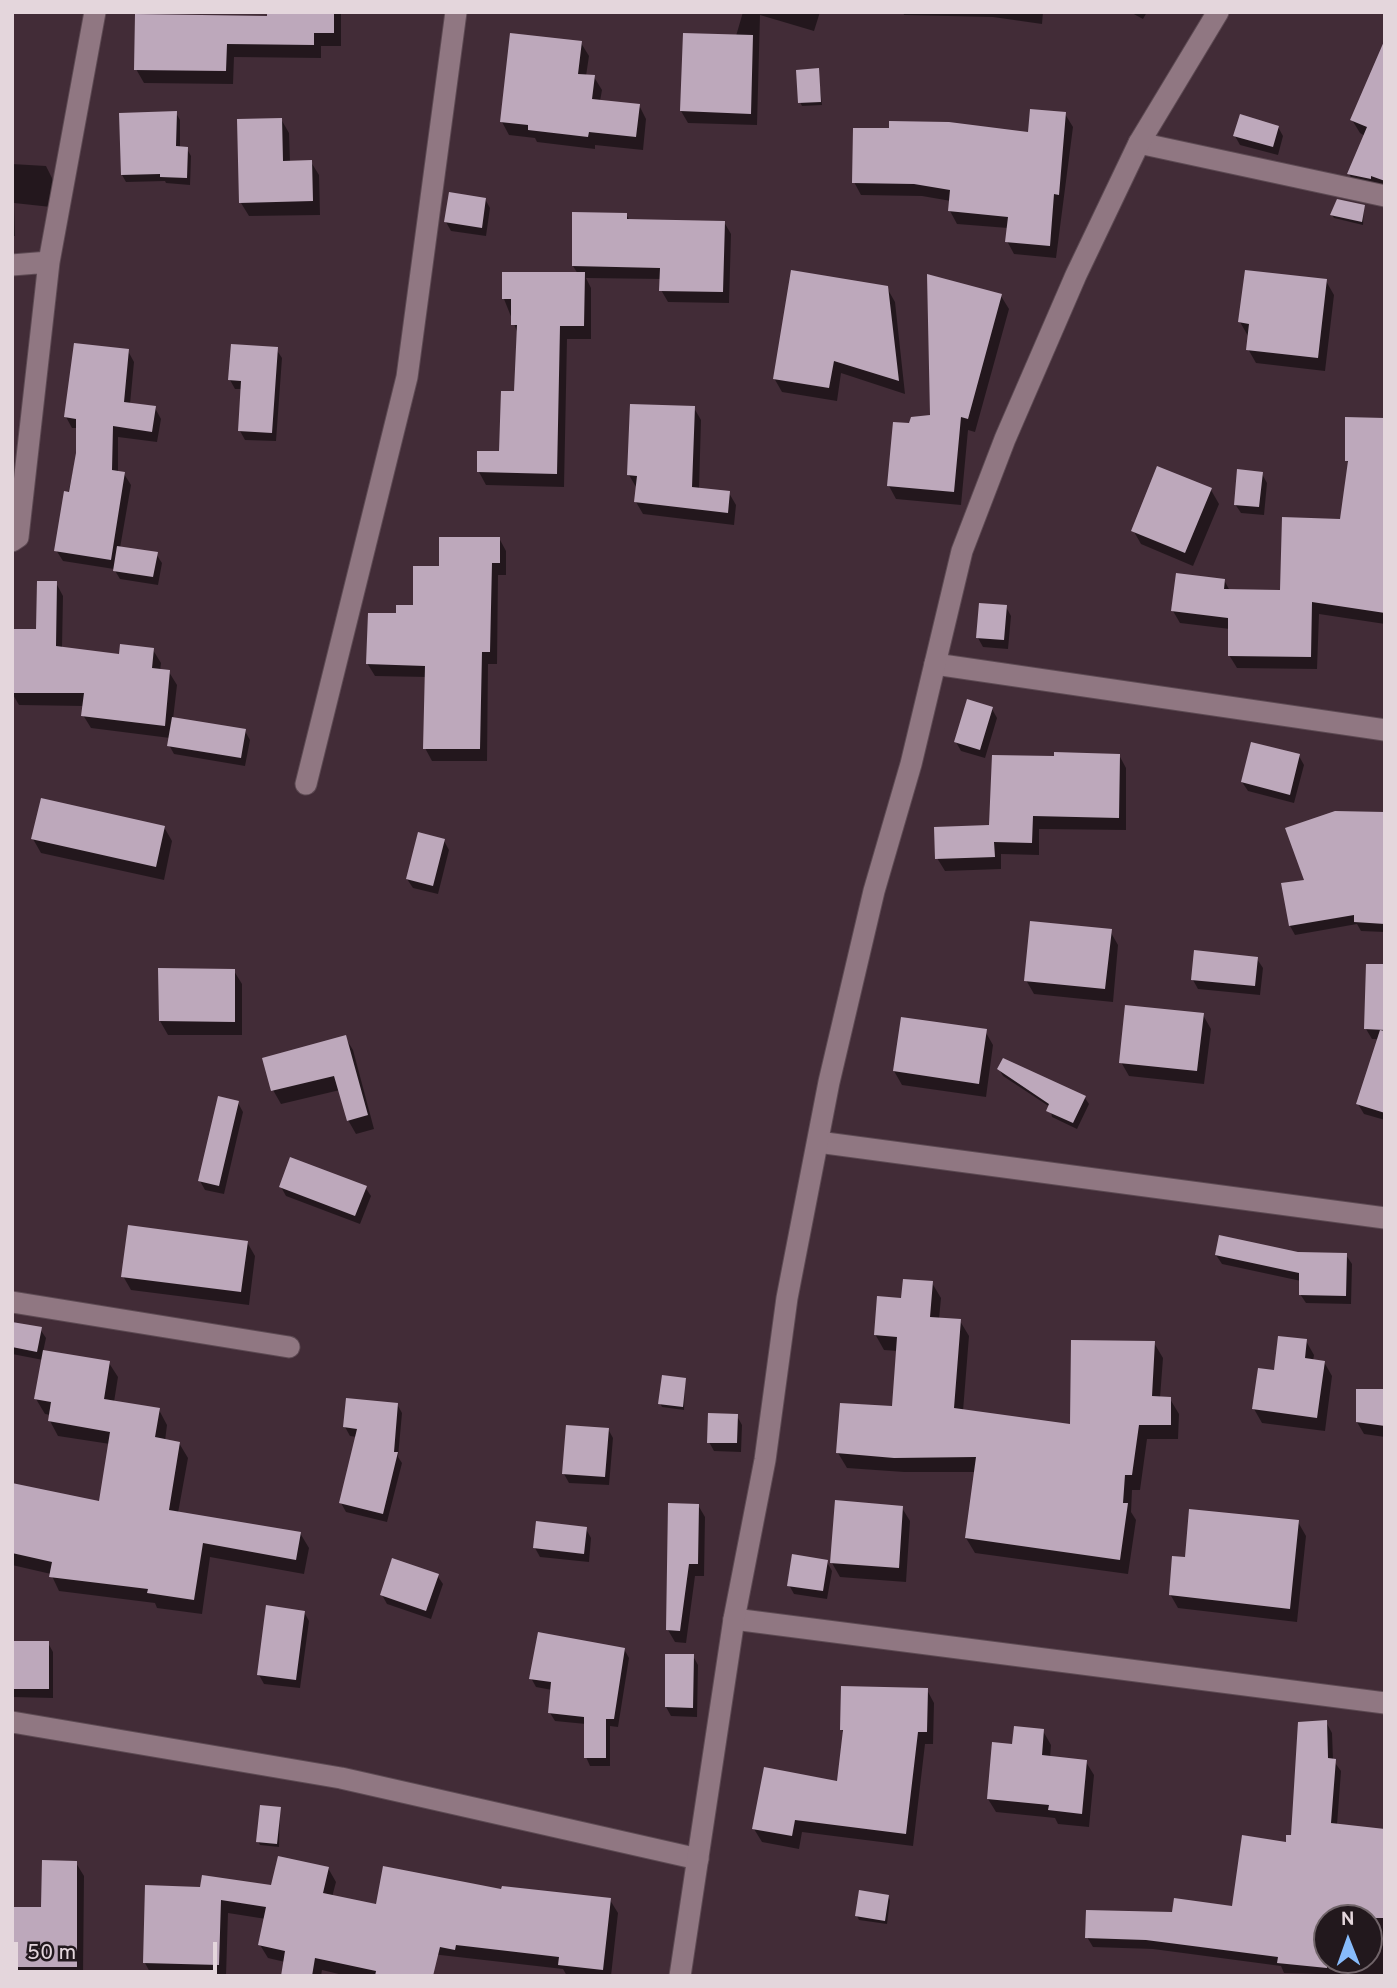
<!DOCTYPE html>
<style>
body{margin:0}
#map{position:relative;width:1397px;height:1988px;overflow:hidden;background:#422c37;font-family:Overpass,sans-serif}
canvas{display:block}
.frame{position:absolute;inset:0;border:14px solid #e4d6dc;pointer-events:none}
.north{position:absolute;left:1313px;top:1904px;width:70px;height:70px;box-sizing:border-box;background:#22181d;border:2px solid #706469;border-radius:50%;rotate:359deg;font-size:19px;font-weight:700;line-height:28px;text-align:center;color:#e4d6dc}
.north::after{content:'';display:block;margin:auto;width:24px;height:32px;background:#87bbfb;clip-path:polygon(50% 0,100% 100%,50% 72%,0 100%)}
.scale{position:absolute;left:14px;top:1942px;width:203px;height:32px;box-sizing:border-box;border:4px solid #e4d6dc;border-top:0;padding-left:9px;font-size:21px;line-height:24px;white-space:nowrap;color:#e4d6dc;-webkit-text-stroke:5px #22181d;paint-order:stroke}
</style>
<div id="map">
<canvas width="1397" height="1988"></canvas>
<div class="frame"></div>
<div class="north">N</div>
<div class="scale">50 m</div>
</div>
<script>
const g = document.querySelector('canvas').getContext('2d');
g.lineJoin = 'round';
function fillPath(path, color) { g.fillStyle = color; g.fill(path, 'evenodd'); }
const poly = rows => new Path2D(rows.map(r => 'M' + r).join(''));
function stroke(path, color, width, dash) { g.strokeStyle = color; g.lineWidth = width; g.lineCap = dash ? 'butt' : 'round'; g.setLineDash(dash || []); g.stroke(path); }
fillPath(poly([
 [269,12,341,12,341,46,321,46,321,58,234,57,233,84,144,83,136,69,269,18],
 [743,12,820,12,814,31,760,15,757,125,688,123,681,111,736,36],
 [903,12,1043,12,1042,24,993,17,904,15],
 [1130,12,1147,12,1143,19],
 [581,43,589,56,586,76,594,77,602,90,600,101,639,105,646,119,643,150,595,145,595,149,537,142,535,138,509,135,502,122],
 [1385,64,1385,192,1357,188,1349,174,1365,136,1360,133,1352,120],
 [818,70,822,105,802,106,800,102],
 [176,113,180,120,180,148,187,149,191,156,190,185,166,183,165,181,126,182,122,175],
 [1065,114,1073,127,1056,258,1014,254,1007,241,1008,228,957,224,950,211,951,201,922,196,861,195,854,182,1029,134],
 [281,119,289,133,290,162,311,162,319,175,320,215,249,216,241,203],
 [1278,127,1283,136,1278,155,1240,145,1235,136],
 [12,159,12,164,46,166,53,180,51,207,14,203,15,236,12,236],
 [485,199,490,208,486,236,451,231,446,222],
 [1364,207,1363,225,1334,218,1332,215],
 [626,214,630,221,724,222,731,234,729,303,668,302,661,290,662,279,586,278,591,288,591,339,567,339,564,487,486,485,479,472,501,453,515,393,518,334,504,299,578,274,573,266],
 [1326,281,1334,295,1325,371,1256,363,1248,349,1248,336,1240,322],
 [887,288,895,302,905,394,841,373,837,401,782,392,774,378],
 [1001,296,1009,309,975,432,968,430,961,505,896,499,889,486,910,425,932,417],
 [276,349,282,358,276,441,245,440,240,431,242,389,235,389,230,380],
 [128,351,134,362,130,404,155,408,161,419,157,442,118,437,118,473,124,474,131,485,120,548,156,554,162,563,158,585,120,579,114,569,63,561,56,550,77,453,78,428,72,428,66,417],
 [12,356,14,359,13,416,12,416],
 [694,408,701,420,699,489,729,493,736,505,734,525,643,514,636,502,636,487,629,475],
 [1385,420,1385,624,1319,614,1317,669,1237,668,1229,655,1230,629,1180,623,1173,611,1224,580,1230,591,1281,592,1342,520,1350,465,1347,461],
 [1262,474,1267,483,1264,515,1241,513,1235,504],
 [1211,490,1219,504,1193,566,1141,544,1133,530],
 [499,538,506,551,506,575,498,575,497,664,488,664,487,761,432,761,425,748,427,677,375,676,367,663,397,615,415,607,441,568],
 [56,583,63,596,62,648,120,655,153,650,161,663,160,671,169,672,177,685,173,719,245,731,250,740,245,766,174,754,169,745,170,738,91,728,83,715,84,706,19,705,12,693,12,631,37,631],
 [1006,607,1011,616,1008,649,983,647,978,638],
 [992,709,997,718,985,758,961,751,956,742],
 [1119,755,1126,768,1126,830,1039,829,1039,855,1001,854,1001,869,945,871,937,858,991,827,1056,758],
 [1299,756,1304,765,1294,803,1248,791,1242,782],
 [1385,814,1385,932,1361,931,1357,924,1295,935,1290,926,1306,881],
 [164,827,172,841,164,880,41,853,33,839],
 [444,841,449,850,438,894,413,888,407,879],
 [1110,931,1118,945,1113,1002,1034,994,1026,980],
 [1257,959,1263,968,1260,995,1198,989,1193,980],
 [234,971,242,984,242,1035,168,1035,160,1021],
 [1385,979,1385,1120,1364,1114,1358,1104,1379,1039,1372,1039,1366,1029],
 [1203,1015,1211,1029,1204,1084,1129,1076,1121,1062],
 [985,1031,993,1045,986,1097,902,1085,894,1071],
 [345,1037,353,1050,374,1129,356,1134,348,1120,340,1090,281,1104,273,1090],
 [999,1069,1085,1098,1089,1104,1077,1129,1052,1117,1050,1107,1003,1076],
 [238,1103,243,1112,224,1194,205,1190,200,1181],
 [281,1187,365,1187,371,1196,360,1224,286,1196],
 [247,1242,255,1256,249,1305,131,1290,123,1276],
 [1298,1254,1346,1255,1352,1264,1351,1304,1306,1303,1300,1294,1301,1281,1222,1264,1216,1255],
 [932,1283,941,1298,939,1319,960,1321,969,1336,963,1411,1071,1426,1154,1343,1163,1358,1160,1398,1170,1399,1179,1414,1178,1439,1147,1439,1140,1490,1132,1490,1131,1512,1136,1520,1128,1574,975,1553,966,1538,976,1472,904,1472,847,1468,838,1453,894,1408,898,1351,884,1350,875,1334,903,1300],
 [12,1324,40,1329,46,1338,43,1352,109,1363,118,1377,114,1402,159,1410,167,1425,165,1441,179,1443,188,1458,178,1513,300,1533,309,1548,304,1574,210,1557,202,1614,157,1608,155,1603,59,1591,51,1574,12,1565,12,1485,100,1503,110,1444,58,1436,50,1421,51,1415,45,1414,36,1399,43,1360,12,1354],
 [1306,1341,1314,1355,1313,1361,1324,1362,1332,1376,1325,1431,1262,1423,1254,1409,1276,1372],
 [685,1380,684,1410,662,1407,660,1403],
 [1385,1391,1385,1437,1364,1434,1357,1422],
 [397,1404,402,1413,398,1457,402,1463,387,1522,346,1512,341,1503,357,1437,350,1436,345,1427],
 [737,1416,742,1425,741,1452,714,1451,709,1442],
 [608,1429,613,1438,609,1485,569,1483,564,1474],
 [698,1505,705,1517,704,1576,695,1576,686,1643,675,1642,668,1630],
 [902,1508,910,1521,906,1582,840,1577,832,1563],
 [1298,1522,1306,1536,1297,1622,1178,1608,1170,1594,1186,1559],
 [586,1529,591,1538,589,1562,540,1557,535,1548],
 [827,1562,832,1571,827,1599,794,1594,789,1585],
 [437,1575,443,1584,431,1619,387,1604,382,1595],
 [304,1612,309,1621,300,1688,264,1684,259,1675],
 [12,1643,48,1643,53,1652,53,1698,12,1697],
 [624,1649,629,1658,618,1727,610,1726,610,1766,590,1766,586,1757,586,1724,555,1721,550,1713,552,1690,536,1687,531,1678],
 [693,1656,698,1665,697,1717,671,1716,666,1707],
 [927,1690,934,1703,933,1744,925,1744,913,1846,802,1832,799,1849,762,1842,754,1829,839,1783,844,1735,842,1730],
 [1326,1722,1332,1733,1333,1760,1341,1771,1337,1825,1385,1831,1385,1976,1284,1973,1281,1966,1153,1949,1093,1947,1087,1937,1173,1914,1233,1908,1292,1837],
 [1327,1918,1369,1918,1369,1960,1327,1960],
 [1043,1731,1051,1745,1050,1758,1086,1762,1094,1775,1089,1827,1058,1824,1055,1818,996,1812,988,1799,1014,1746],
 [280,1808,279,1847,260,1845,258,1841],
 [76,1863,84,1876,83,1976,12,1976,12,1908,42,1909],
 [328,1868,336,1882,332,1897,377,1907,503,1891,610,1900,618,1913,611,1976,567,1976,563,1969,370,1947,368,1959,434,1976,347,1976,322,1970,321,1976,283,1976,285,1962,268,1958,260,1945,266,1919,228,1913,226,1976,152,1976,145,1963,147,1887,272,1887],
 [888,1896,890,1900,887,1924,859,1920,857,1916]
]), '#0007');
fillPath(poly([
 [267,12,334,12,334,33,314,33,314,45,227,44,226,71,134,70,135,14,267,16],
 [510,33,582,41,578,74,595,75,592,99,640,104,636,137,589,132,588,137,528,130,528,125,500,122],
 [683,33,753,35,751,114,680,111],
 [1385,39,1385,181,1371,176,1371,179,1347,174,1367,127,1350,120],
 [819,68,821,102,798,103,796,70],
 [1030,109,1066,112,1059,195,1054,194,1050,246,1005,242,1008,217,948,211,950,190,914,184,852,183,853,128,889,128,889,121,949,122,1028,132],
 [177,111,176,146,188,147,187,178,160,177,160,174,121,175,119,113],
 [1240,114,1279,126,1273,147,1233,136],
 [282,118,283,161,312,160,313,201,239,203,237,119],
 [449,192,486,198,482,228,444,222],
 [1337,199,1365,205,1362,222,1330,215],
 [572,212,627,213,627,219,725,221,723,292,659,291,660,268,572,266],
 [791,270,888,286,899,381,834,361,829,388,773,379],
 [1245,270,1327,279,1318,358,1246,350,1249,324,1238,322],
 [502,272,585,272,584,326,560,326,557,474,477,472,477,451,499,451,501,391,514,391,517,325,511,325,511,299,502,299],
 [927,274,1002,294,968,419,961,417,954,492,887,486,893,422,909,423,911,417,930,415],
 [74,343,129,349,124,402,156,406,152,432,113,426,112,470,125,472,111,560,54,551,64,491,69,492,76,453,76,419,64,417],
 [231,344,278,347,272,433,238,431,241,381,228,380],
 [630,404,695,406,692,487,730,491,728,513,634,502,637,476,627,475],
 [1345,417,1385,418,1385,613,1312,602,1311,657,1228,656,1228,618,1171,611,1176,573,1225,579,1224,589,1280,590,1282,517,1340,519,1348,461,1345,461],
 [1157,466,1212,488,1185,553,1131,531],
 [1237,469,1263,472,1259,507,1234,505],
 [439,537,500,537,500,563,492,563,490,652,482,652,480,749,423,749,425,666,366,664,368,613,396,613,396,605,413,605,413,566,439,566],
 [117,546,158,552,153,577,113,571],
 [37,581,57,581,56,646,119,654,120,644,154,648,152,668,170,670,165,726,81,716,84,693,12,693,12,629,36,629],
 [979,603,1007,605,1004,640,976,638],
 [967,699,993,707,980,750,954,742],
 [172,717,246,729,241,758,167,746],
 [1251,742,1300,754,1290,795,1241,782],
 [1054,752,1120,754,1119,818,1033,816,1032,843,994,842,995,857,935,859,934,827,989,825,992,755,1054,756],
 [41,798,165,826,156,867,31,839],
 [1335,811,1385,812,1385,924,1354,922,1354,915,1289,926,1281,883,1304,880,1285,828],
 [418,832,445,839,433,886,406,879],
 [1030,921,1112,929,1105,989,1024,981],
 [1194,950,1258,957,1255,986,1191,980],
 [1366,964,1385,964,1385,1030,1364,1029],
 [158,968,235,969,235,1022,159,1021],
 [1125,1005,1204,1013,1197,1071,1119,1063],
 [901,1017,987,1029,979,1084,893,1071],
 [1380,1030,1385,1031,1385,1113,1356,1104],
 [346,1035,368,1115,347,1121,334,1076,271,1091,262,1058],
 [1003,1058,1086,1096,1073,1123,1046,1111,1049,1104,997,1069],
 [218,1096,239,1101,219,1186,198,1181],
 [290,1157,367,1186,355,1216,279,1187],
 [128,1225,248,1241,241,1292,121,1277],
 [1219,1235,1298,1252,1347,1253,1346,1296,1299,1295,1299,1273,1215,1255],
 [903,1279,933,1281,930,1317,961,1319,954,1408,1070,1424,1071,1340,1155,1341,1152,1396,1171,1397,1171,1425,1139,1425,1132,1475,1125,1475,1123,1503,1128,1503,1120,1560,965,1538,976,1457,894,1458,836,1453,840,1403,892,1406,897,1337,874,1335,877,1296,901,1298],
 [12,1322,42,1327,37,1352,12,1347],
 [1278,1336,1307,1339,1305,1358,1325,1361,1317,1418,1252,1409,1258,1368,1274,1370],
 [43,1350,110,1361,104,1399,160,1408,155,1437,180,1442,169,1510,301,1532,296,1560,203,1543,194,1600,147,1593,148,1589,49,1577,52,1562,12,1553,12,1483,99,1501,110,1432,48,1421,51,1402,34,1399],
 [662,1375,686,1378,683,1407,658,1404],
 [1356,1389,1385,1389,1385,1426,1356,1422],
 [346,1398,398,1403,394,1452,398,1452,383,1514,339,1503,357,1429,343,1427],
 [708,1413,738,1414,737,1443,707,1443],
 [566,1425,609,1428,605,1477,562,1474],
 [835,1500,903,1506,899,1568,830,1563],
 [668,1503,699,1504,698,1564,689,1564,680,1631,666,1630],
 [1189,1509,1299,1520,1290,1609,1169,1595,1172,1556,1185,1557],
 [536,1521,587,1527,584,1554,533,1548],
 [792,1554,828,1560,823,1591,787,1586],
 [392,1558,439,1574,426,1611,380,1595],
 [266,1605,305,1611,296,1680,257,1675],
 [538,1632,625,1648,614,1719,606,1719,606,1758,584,1758,584,1717,548,1713,551,1682,529,1679],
 [12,1641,49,1641,49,1689,12,1689],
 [665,1654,694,1654,693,1708,665,1707],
 [841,1686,928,1688,927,1732,918,1732,906,1834,795,1820,792,1836,752,1829,764,1767,837,1781,843,1730,840,1730],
 [1327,1720,1328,1758,1336,1759,1331,1823,1385,1829,1385,1918,1327,1918,1327,1968,1277,1963,1278,1957,1146,1940,1085,1938,1086,1910,1172,1912,1174,1898,1232,1906,1242,1835,1286,1842,1286,1835,1291,1835,1298,1722],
 [1014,1726,1044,1729,1042,1755,1087,1760,1082,1814,1048,1810,1049,1805,987,1799,992,1742,1012,1744],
 [260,1805,281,1807,277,1844,256,1842],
 [278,1856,329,1867,323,1893,376,1904,383,1866,501,1889,502,1886,611,1898,603,1970,558,1965,559,1957,456,1945,455,1950,440,1947,433,1976,375,1976,376,1971,315,1958,312,1976,281,1976,285,1951,258,1945,266,1907,221,1900,219,1965,143,1963,145,1885,200,1887,202,1875,271,1885],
 [42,1860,77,1861,77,1967,12,1967,12,1907,41,1907],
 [859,1890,889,1895,885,1921,855,1916]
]), '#bda8bb');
const minor = poly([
 [1139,143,1385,196],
 [12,265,49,262],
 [12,541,18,537,49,262,95,12],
 [935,664,1385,730],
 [306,784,407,377,456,12],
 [818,1142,1385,1218],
 [12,1302,289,1347],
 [734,1619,1385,1703],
 [12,1722,341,1778,698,1859]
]);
const tertiary = poly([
 [680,1976,734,1619,765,1460,787,1298,829,1082,874,891,911,764,962,551,1005,439,1076,275,1139,143,1218,12]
]);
stroke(minor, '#5d4a53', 23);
stroke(tertiary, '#5d4a53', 23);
stroke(minor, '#907782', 21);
stroke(tertiary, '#907782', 21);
</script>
